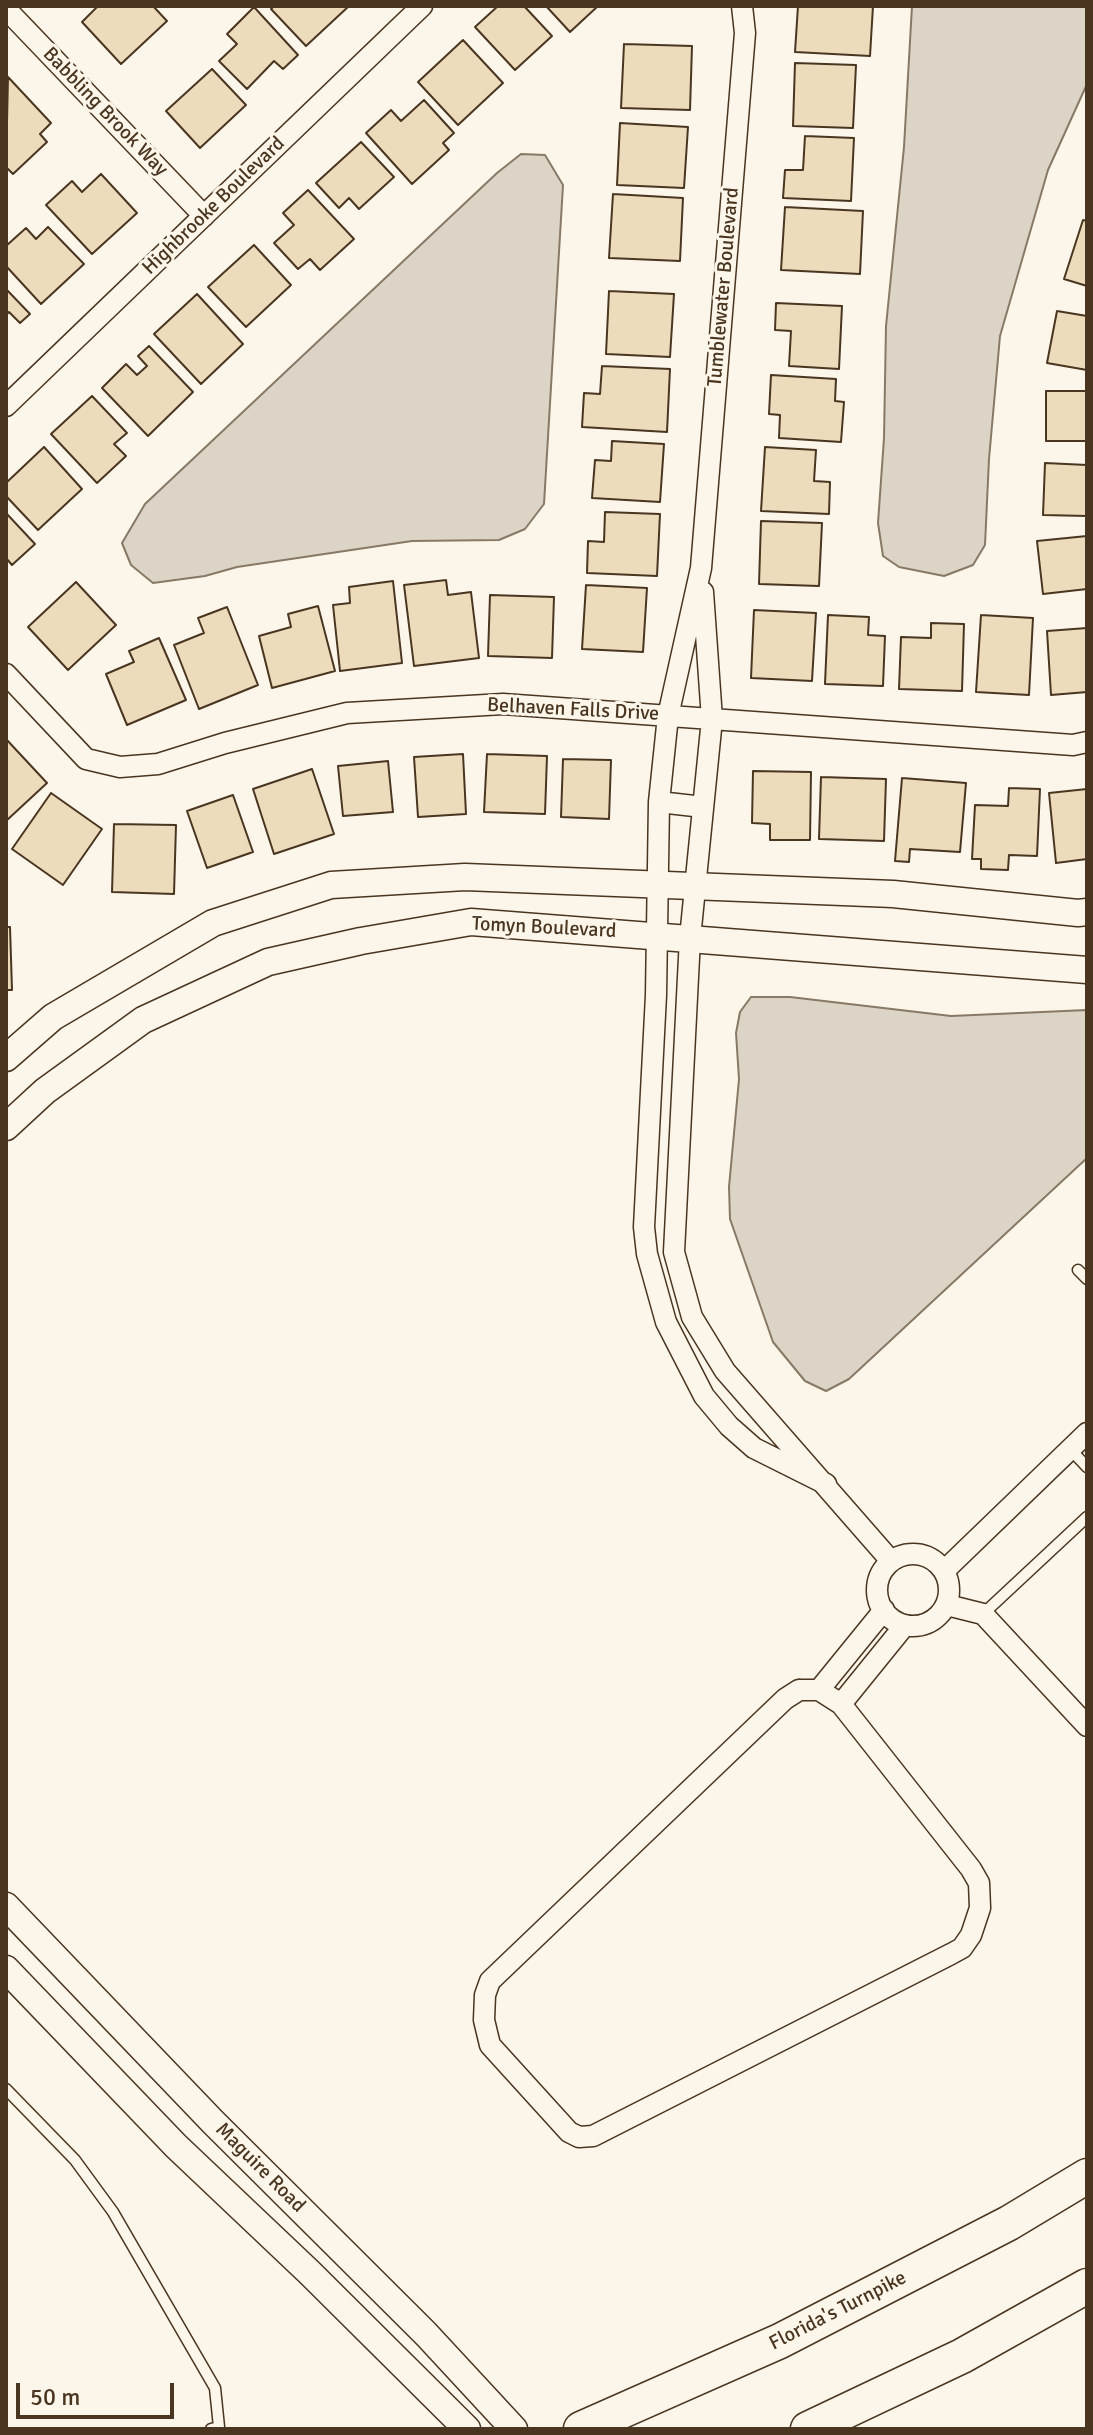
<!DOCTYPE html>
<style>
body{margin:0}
#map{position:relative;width:1093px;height:2435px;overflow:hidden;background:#fbf6e9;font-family:Signika,sans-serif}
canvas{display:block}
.frame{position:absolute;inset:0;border:8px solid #4a3520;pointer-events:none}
.scale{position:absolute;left:16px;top:2383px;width:158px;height:36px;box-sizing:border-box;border:4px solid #4a3520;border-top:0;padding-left:10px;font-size:24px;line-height:28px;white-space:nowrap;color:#4a3520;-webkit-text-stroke:6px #fbf6e9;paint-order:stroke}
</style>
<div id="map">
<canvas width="1093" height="2435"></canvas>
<div class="frame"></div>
<div class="scale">50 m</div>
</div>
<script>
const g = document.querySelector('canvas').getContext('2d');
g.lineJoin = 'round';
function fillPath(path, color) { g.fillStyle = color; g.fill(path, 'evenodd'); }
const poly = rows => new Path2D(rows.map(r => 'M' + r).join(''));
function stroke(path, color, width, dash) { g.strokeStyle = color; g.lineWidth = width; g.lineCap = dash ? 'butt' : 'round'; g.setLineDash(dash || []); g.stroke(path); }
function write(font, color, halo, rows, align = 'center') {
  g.font = font + ' Signika,sans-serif'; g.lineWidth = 6; g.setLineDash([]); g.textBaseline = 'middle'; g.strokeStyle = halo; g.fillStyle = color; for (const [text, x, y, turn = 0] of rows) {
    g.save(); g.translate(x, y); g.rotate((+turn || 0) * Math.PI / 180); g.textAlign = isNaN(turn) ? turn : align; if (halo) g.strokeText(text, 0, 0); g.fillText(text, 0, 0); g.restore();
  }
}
const water = poly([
 [912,6,1087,6,1087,84,1048,170,1000,336,989,459,985,545,973,565,944,576,899,567,883,556,878,523,884,438,886,326,904,147,912,6],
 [521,154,545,155,563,185,544,504,525,529,499,540,412,541,237,567,205,576,153,583,131,565,122,543,145,504,497,173,521,154],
 [751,997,790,997,951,1016,1087,1010,1087,1158,849,1379,826,1391,805,1381,773,1342,730,1219,729,1187,739,1079,736,1033,740,1012,751,997]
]);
fillPath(water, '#dcd4c6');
stroke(water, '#887966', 2);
const building = poly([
 [98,6,153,6,167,21,121,64,82,22,98,6],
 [274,6,349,6,306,46,271,9,274,6],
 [498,6,524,6,552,36,515,70,475,27,498,6],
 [546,6,598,6,570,32,546,6],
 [798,6,873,6,870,56,795,52,798,6],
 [254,7,298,55,283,69,274,61,247,89,219,61,237,44,227,34,254,7],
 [463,40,503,83,458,125,418,82,463,40],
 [624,44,692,46,690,110,621,108,624,44],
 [795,63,856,65,853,128,793,126,795,63],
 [212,69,246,105,200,148,166,111,212,69],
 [8,77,51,123,40,134,47,142,13,174,6,167,8,77],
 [424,100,454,133,443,143,449,150,412,184,366,133,391,110,401,121,424,100],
 [620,123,688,127,684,188,617,185,620,123],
 [805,136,854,138,851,201,783,198,785,170,803,170,805,136],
 [361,142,394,177,359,209,349,198,339,208,316,183,361,142],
 [101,174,137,213,92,254,46,205,72,181,82,192,101,174],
 [308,190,354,239,320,270,310,259,298,269,274,243,294,225,283,213,308,190],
 [613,194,683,198,680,261,609,258,613,194],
 [785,207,863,211,860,274,781,270,785,207],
 [1083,220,1087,221,1087,286,1064,279,1083,220],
 [48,227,84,264,41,304,6,266,6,246,26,228,36,239,48,227],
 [254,245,291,285,246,327,208,287,254,245],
 [6,289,30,314,20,323,9,312,6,315,6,289],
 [609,291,674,294,670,357,606,354,609,291],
 [197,294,243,344,201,384,154,334,197,294],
 [776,303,842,306,839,369,789,366,791,331,775,330,776,303],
 [1057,311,1087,316,1087,370,1047,363,1057,311],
 [149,346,193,392,148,436,102,388,126,364,137,375,147,366,138,356,149,346],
 [602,366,670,369,667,432,582,427,584,393,600,394,602,366],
 [771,375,836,379,835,401,844,402,841,442,779,438,780,415,769,414,771,375],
 [1046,391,1087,391,1087,441,1046,441,1046,391],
 [92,396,127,433,114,444,126,456,97,483,51,434,92,396],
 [612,441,664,444,660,502,592,498,595,460,611,461,612,441],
 [44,447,82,489,38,530,6,496,6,483,44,447],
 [765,447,816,450,814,481,830,482,829,514,761,511,765,447],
 [1045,463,1087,465,1087,516,1043,515,1045,463],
 [605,512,660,514,657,576,587,573,588,541,604,542,605,512],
 [6,513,35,544,12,565,6,558,6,513],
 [761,521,822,523,819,586,759,584,761,521],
 [1087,536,1087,589,1043,594,1037,541,1087,536],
 [446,580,448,595,471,592,479,658,414,666,404,585,446,580],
 [393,581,402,663,340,671,333,605,350,603,349,587,393,581],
 [76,582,116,625,68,670,28,627,76,582],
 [586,585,647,588,643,652,582,649,586,585],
 [490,595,554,597,552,658,488,656,490,595],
 [318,606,335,671,272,688,259,636,291,627,288,614,318,606],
 [227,607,258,685,199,709,174,645,204,633,198,618,227,607],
 [754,610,816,613,812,681,751,678,754,610],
 [828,615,869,617,868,635,885,636,883,686,825,684,828,615],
 [981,615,1033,618,1029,695,976,692,981,615],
 [931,623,964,624,962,691,899,689,901,637,931,638,931,623],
 [1087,628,1087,692,1051,695,1047,631,1087,628],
 [159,638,186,700,127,725,106,674,134,662,129,651,159,638],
 [6,739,47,783,6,821,6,739],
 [463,754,466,814,418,817,414,757,463,754],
 [487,754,547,756,545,814,484,812,487,754],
 [563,759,611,760,609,819,561,817,563,759],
 [388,761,393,812,343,816,338,766,388,761],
 [312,769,334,834,274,854,253,789,312,769],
 [753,771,811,772,810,840,770,840,770,824,752,823,753,771],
 [821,777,886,779,884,841,819,839,821,777],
 [902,778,966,783,960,852,910,849,909,862,895,861,902,778],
 [1009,788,1040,789,1037,856,1009,855,1008,870,981,869,981,859,972,859,975,805,1008,806,1009,788],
 [1087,789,1087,859,1056,863,1049,793,1087,789],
 [51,793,102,829,63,885,12,849,51,793],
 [233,795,253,852,207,868,187,811,233,795],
 [114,824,176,825,174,894,112,892,114,824],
 [6,927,10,927,12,990,6,990,6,927]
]);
fillPath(building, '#ecdcbc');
stroke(building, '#4a3520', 2);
const lane = poly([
 [1078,1270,1087,1279],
 [1070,1449,1087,1467],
 [983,1614,1087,1517],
 [6,2089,75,2160,113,2212,215,2388,219,2427,211,2429]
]);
const street = poly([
 [742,6,745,33,701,568,668,716,659,802,656,995,644,1227,647,1254,666,1322,704,1396,729,1426,754,1448,826,1484],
 [6,9,204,216],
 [6,406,422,6],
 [703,592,712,719,690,938,674,1252,692,1317,725,1371,891,1561],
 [6,674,86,759,120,767,158,764,225,743,347,713,503,704,1073,745,1087,742],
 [659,802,703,807],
 '877 1590a36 36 0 1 1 72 0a36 36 0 1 1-72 0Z',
 [945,1570,1087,1433],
 [947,1605,983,1614,1087,1726],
 [799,1690,819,1690,841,1704,971,1869,979,1883,980,1908,971,1935,962,1948,951,1954,593,2136,579,2137,569,2132,490,2045,484,2020,485,1995,490,1981,785,1699,799,1690],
 [819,1690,884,1610],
 [841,1704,905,1625]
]);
const secondary = poly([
 [6,1058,53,1017,213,923,331,885,465,877,893,894,1078,913,1087,912],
 [6,1127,45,1091,143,1020,268,962,361,941,471,922,1087,970],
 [6,1906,213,2122,426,2334,514,2429],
 [6,1969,176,2146,310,2273,467,2429]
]);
const highway = poly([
 [581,2429,780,2341,1009,2223,1087,2176],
 [808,2429,962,2356,1087,2286]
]);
stroke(lane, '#4a3520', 13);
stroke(street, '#4a3520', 23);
stroke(secondary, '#4a3520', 29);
stroke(highway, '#4a3520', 37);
stroke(lane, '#fbf6e9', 10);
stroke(street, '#fbf6e9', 20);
stroke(secondary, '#fbf6e9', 26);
stroke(highway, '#fbf6e9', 34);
write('20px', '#4a3520', '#fbf6e9', [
 ["Babbling Brook Way",105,112,46],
 ["Highbrooke Boulevard",214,206,-44],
 ["Tumblewater Boulevard",724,287,-85],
 ["Belhaven Falls Drive",573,710,3],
 ["Tomyn Boulevard",544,928,3],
 ["Maguire Road",260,2168,45],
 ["Florida's Turnpike",838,2311,-27]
]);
</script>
